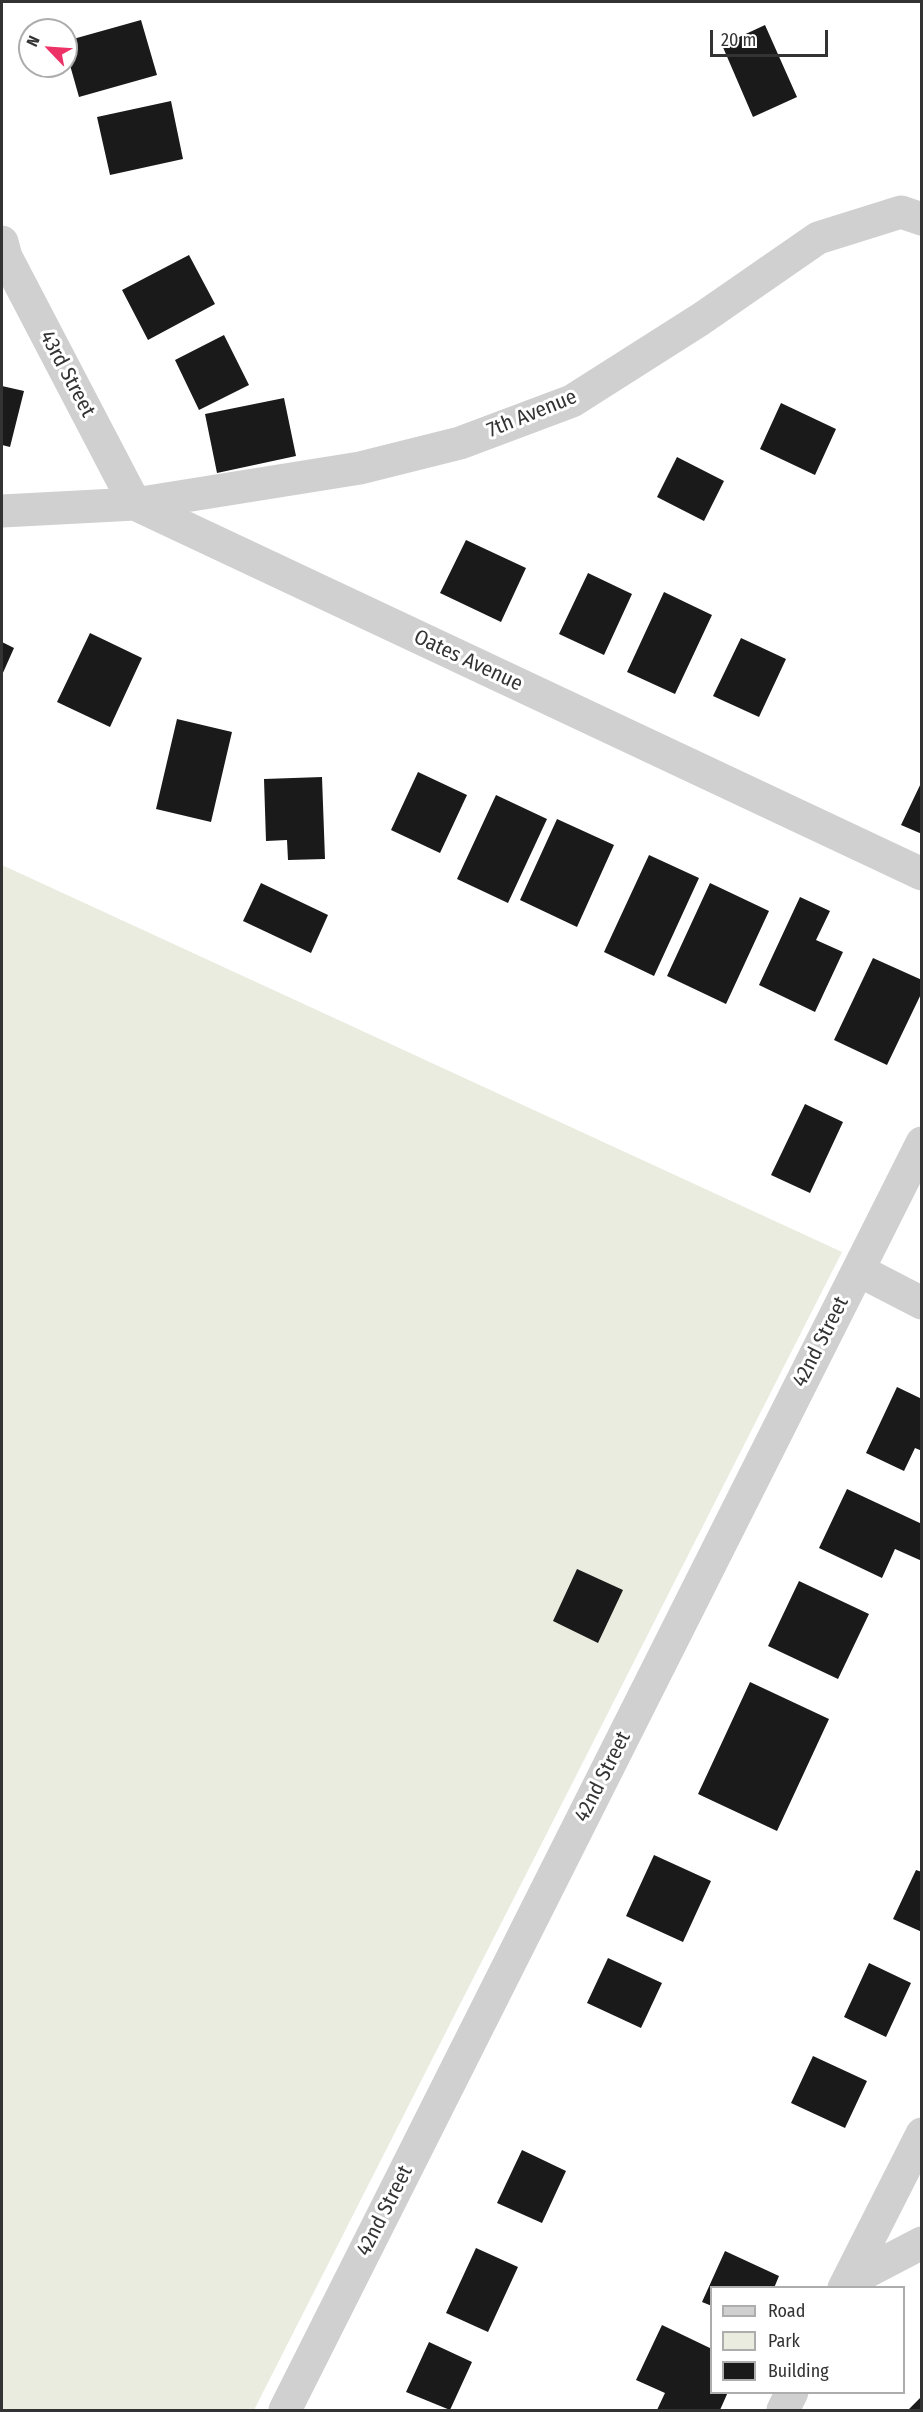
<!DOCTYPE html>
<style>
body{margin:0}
#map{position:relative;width:923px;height:2412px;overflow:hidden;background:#fff;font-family:"Fira Sans Condensed",sans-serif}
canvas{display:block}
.frame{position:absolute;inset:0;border:3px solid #333;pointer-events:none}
.legend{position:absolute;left:710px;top:2286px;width:195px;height:108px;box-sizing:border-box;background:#fff;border:2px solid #adadad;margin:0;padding:8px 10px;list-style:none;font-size:18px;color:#333}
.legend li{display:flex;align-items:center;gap:12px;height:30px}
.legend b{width:30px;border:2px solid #adadad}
.north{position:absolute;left:18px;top:18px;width:60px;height:60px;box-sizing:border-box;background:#fff;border:2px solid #adadad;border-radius:50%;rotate:295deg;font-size:16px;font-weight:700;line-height:24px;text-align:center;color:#333}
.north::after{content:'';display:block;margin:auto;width:21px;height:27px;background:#ed3268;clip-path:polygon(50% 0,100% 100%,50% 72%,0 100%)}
.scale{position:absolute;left:710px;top:30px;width:118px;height:27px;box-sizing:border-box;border:3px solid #333;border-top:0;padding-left:8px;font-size:18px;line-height:21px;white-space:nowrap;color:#333;-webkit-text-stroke:4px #fff;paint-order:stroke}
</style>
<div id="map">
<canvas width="923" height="2412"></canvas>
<div class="frame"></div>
<ul class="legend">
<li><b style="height:8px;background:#d0d0d0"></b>Road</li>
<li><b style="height:16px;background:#e9ecde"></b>Park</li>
<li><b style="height:16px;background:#1a1a1a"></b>Building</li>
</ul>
<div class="north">N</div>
<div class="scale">20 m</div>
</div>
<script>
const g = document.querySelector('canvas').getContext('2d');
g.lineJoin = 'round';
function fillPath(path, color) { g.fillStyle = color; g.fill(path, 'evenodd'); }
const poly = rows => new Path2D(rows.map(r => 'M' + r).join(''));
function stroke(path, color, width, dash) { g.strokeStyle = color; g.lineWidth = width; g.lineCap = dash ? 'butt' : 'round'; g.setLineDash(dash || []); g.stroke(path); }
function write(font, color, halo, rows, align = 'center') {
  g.font = font + ' "Fira Sans Condensed",sans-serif'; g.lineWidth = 6; g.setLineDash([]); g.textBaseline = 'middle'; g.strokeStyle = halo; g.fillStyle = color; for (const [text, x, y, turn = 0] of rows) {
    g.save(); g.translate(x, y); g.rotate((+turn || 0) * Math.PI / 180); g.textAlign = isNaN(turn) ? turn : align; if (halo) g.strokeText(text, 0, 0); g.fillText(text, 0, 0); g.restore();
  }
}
fillPath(poly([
 [2,865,842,1252,254,2410,2,2410]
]), '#e9ecde');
fillPath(poly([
 [141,20,157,75,79,97,66,51,66,41],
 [765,25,797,97,753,117,722,45],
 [171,101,183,159,110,175,97,117],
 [189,255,215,304,148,340,122,290],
 [224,335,249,385,199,410,175,360],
 [2,386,24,391,10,447,2,445],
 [284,398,296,456,217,473,205,414],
 [781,403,836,429,815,475,760,449],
 [677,457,724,481,704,521,657,497],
 [466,540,526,568,501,622,440,593],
 [588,573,632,594,604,655,559,634],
 [664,592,712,615,675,694,627,672],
 [90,633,142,658,110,727,57,702],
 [741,638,786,659,759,717,713,696],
 [2,642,14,648,2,675],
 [177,719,232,732,211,822,156,809],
 [418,772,467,795,440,853,391,830],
 [322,777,325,859,288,860,287,840,266,841,264,779],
 [922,781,922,834,901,825],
 [496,795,547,819,508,903,457,879],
 [557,819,614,845,577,927,520,900],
 [649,855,699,878,654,976,604,952],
 [261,883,328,915,311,953,243,921],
 [710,883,769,911,726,1004,667,976],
 [800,897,830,911,816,940,843,952,815,1012,759,985],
 [873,958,922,980,922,992,887,1065,834,1040],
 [805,1104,843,1122,810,1193,771,1175],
 [897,1387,922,1399,922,1451,915,1448,904,1471,866,1453],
 [847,1489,922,1524,922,1561,895,1549,882,1578,819,1548],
 [577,1569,623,1590,598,1643,553,1621],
 [799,1581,869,1614,838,1679,768,1646],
 [750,1682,829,1719,777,1831,698,1794],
 [654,1855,711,1881,683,1942,626,1916],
 [916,1870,922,1872,922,1932,893,1919],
 [608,1958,662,1983,641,2028,587,2003],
 [869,1963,911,1983,886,2037,844,2017],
 [813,2056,867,2081,845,2128,791,2103],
 [522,2150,566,2171,542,2223,497,2203],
 [476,2248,518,2267,488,2332,446,2313],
 [725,2251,779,2276,774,2288,712,2288,712,2306,702,2302],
 [662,2325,712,2349,712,2392,728,2392,720,2410,657,2410,665,2393,636,2380],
 [429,2342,472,2362,450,2410,406,2392],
 [922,2396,922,2410,908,2410]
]), '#1a1a1a');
stroke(poly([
 [2,242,6,257,135,504,360,468,460,443,572,401,701,319,818,238,901,212,922,219],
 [2,511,135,504,922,874],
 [858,1270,922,1303],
 [847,2282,922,2243],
 [844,2288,922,2134],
 [285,2410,922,1143],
 [783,2410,792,2392]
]), '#d0d0d0', 33);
write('21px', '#333', '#fff', [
 ["43rd Street",67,374,62],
 ["7th Avenue",532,414,-22],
 ["Oates Avenue",468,661,25],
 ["42nd Street",821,1342,-63],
 ["42nd Street",603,1777,-63],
 ["42nd Street",385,2211,-63]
]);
</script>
